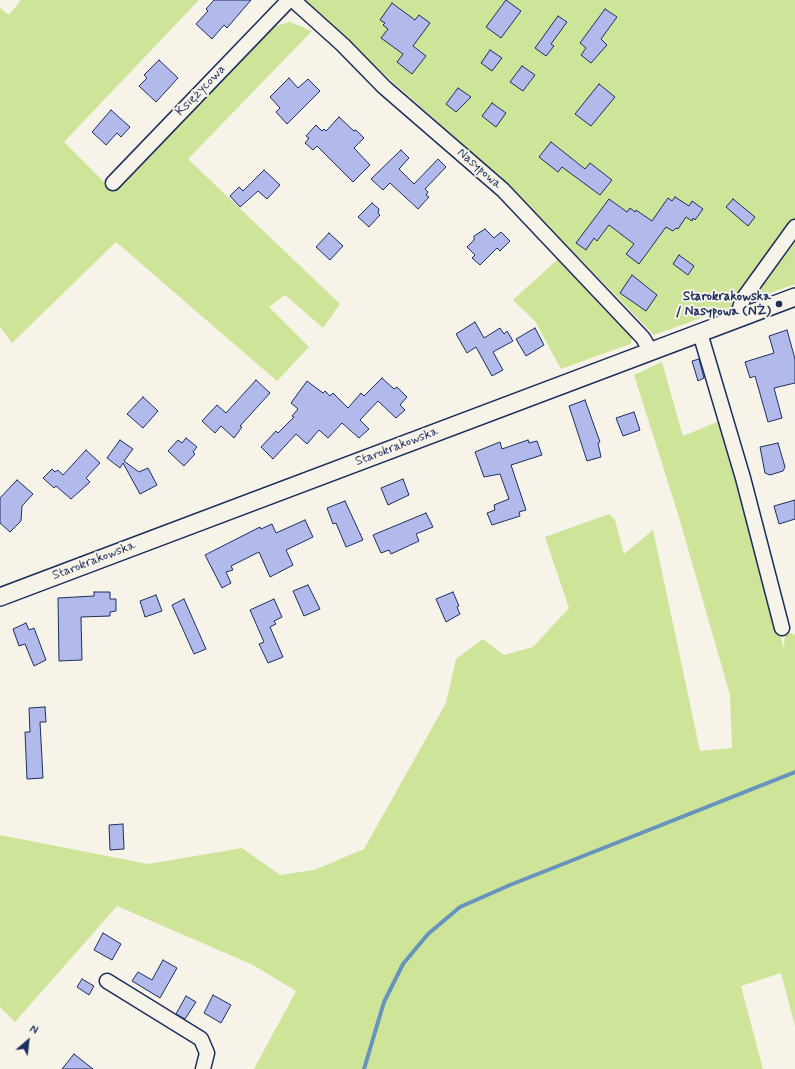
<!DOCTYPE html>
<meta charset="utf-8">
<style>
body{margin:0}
#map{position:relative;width:795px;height:1069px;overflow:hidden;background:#f7f3e8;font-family:Mynerve,sans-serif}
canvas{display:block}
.north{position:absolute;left:8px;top:1021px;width:40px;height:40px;-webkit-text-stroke:3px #f7f3e8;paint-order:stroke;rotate:28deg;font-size:11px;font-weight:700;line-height:16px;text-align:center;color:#1b2f5e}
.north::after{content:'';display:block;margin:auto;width:14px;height:18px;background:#1b2f5e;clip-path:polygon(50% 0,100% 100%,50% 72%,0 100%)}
</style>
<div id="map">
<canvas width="795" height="1069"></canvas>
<div class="north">N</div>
</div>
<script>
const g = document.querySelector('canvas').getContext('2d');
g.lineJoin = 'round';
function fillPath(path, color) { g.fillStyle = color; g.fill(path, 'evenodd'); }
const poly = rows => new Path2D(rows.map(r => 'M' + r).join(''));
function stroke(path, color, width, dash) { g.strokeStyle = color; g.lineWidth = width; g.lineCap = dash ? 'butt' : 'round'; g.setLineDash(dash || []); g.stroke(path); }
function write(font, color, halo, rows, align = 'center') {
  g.font = font + ' Mynerve,sans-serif'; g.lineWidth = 4; g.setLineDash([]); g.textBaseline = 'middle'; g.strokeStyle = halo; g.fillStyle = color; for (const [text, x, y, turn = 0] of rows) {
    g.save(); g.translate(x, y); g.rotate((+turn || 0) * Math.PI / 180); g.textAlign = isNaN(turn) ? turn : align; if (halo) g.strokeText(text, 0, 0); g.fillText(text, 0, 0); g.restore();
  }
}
fillPath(poly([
 [21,0,199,0,64,142,113,191,143,163,275,26,290,22,312,31,188,159,340,304,323,328,285,295,269,307,309,347,277,381,116,242,12,343,0,327,0,8,9,15],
 [301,0,795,0,795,284,654,335,506,183],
 [558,259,608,307,634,335,630,344,561,369,535,321,513,300],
 [662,362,683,436,722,420,784,649,785,631,795,635,795,1026,781,973,741,986,763,1069,254,1069,296,991,253,965,117,906,15,1022,0,1007,0,835,148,864,242,848,280,875,314,870,364,849,446,703,456,659,483,639,504,655,533,647,569,608,545,537,609,514,615,520,624,554,653,530,700,751,732,748,730,695,678,514,634,375]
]), '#cee499');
stroke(poly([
 [364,1069,384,1002,403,964,428,934,460,907,510,885,795,772]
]), '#6794bc', 4);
const building = poly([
 [214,0,251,0,227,28,224,25,212,39,196,24,208,11,206,9,214,0],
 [506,0,521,11,501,38,486,27,506,0],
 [392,3,415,20,419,15,430,23,413,46,426,56,412,74,397,62,403,54,381,38,388,29,383,25,385,23,380,20,392,3],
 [605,9,617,17,601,39,607,45,591,63,581,55,586,48,580,43,605,9],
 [558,16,567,22,551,44,554,46,546,56,535,48,558,16],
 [490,50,502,58,492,71,481,63,490,50],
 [159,60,178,78,156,102,139,86,147,78,144,75,159,60],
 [522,66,535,75,523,91,510,82,522,66],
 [289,78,298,88,308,79,320,91,287,124,276,112,280,108,270,97,289,78],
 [599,84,615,97,591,126,575,114,599,84],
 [458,88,471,97,456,112,446,104,458,88],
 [492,103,506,113,496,127,482,116,492,103],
 [111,110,130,127,121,137,117,133,106,145,92,132,111,110],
 [339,117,354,131,356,130,364,138,354,148,370,165,353,182,317,146,313,150,305,143,309,138,306,136,316,125,322,131,324,129,326,131,339,117],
 [551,142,585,169,590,163,612,180,600,195,562,167,558,172,539,157,551,142],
 [401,150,409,158,399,169,414,184,438,159,446,167,425,189,428,192,426,195,429,197,418,209,390,183,383,190,371,179,401,150],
 [264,170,280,185,267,199,258,191,240,207,230,196,239,187,243,191,264,170],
 [675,197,689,206,692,201,703,209,695,220,693,218,692,221,686,217,678,229,676,228,673,231,666,227,639,264,626,254,634,244,609,225,597,241,594,238,586,250,576,243,609,199,627,212,630,208,635,212,636,210,652,221,668,198,672,201,675,197],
 [733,199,755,217,748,226,726,207,733,199],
 [372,203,379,209,378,213,380,215,369,227,358,217,372,203],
 [485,229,494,238,501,232,510,241,500,251,497,248,480,265,472,258,475,255,467,247,474,240,474,236,485,229],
 [329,233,343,246,330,260,316,247,329,233],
 [679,255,694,266,688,275,673,264,679,255],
 [632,275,657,295,646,311,620,293,632,275],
 [475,322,484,338,500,328,504,334,507,331,513,341,493,352,503,370,492,376,476,347,467,353,456,334,475,322],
 [535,328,544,345,526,356,516,339,535,328],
 [787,330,795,359,795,383,774,388,782,418,768,422,755,376,750,378,745,362,774,353,769,336,787,330],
 [699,359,704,378,698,381,692,361,699,359],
 [382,378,394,389,397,387,407,397,400,405,405,410,396,418,378,401,360,420,369,429,359,438,342,423,328,438,319,430,307,444,296,434,273,459,261,447,276,431,278,433,294,417,292,416,298,409,291,403,307,381,323,393,325,391,330,396,333,393,348,408,361,393,364,396,382,378],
 [256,380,270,393,240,426,242,427,234,438,221,426,215,433,202,421,217,405,226,413,256,380],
 [143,397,158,411,143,428,127,414,143,397],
 [585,400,600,442,598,443,601,457,587,461,569,406,585,400],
 [634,412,640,430,623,436,616,418,634,412],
 [186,438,197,447,193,452,195,454,184,466,168,451,178,440,182,443,186,438],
 [120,440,133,449,124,461,139,472,148,468,157,485,140,494,123,463,120,468,107,458,120,440],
 [528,440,529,443,537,441,542,455,511,465,526,510,519,512,520,516,492,525,487,513,495,510,494,505,509,499,500,474,484,477,475,452,500,442,502,449,528,440],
 [778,443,785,467,783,471,770,475,765,473,760,447,778,443],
 [86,450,100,463,86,478,90,482,71,499,56,486,54,488,43,478,52,469,55,472,58,470,63,475,86,450],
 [403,479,409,495,388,505,381,488,403,479],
 [17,480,33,494,22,506,21,521,10,532,0,523,0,498,17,480],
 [795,500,795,519,779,524,774,506,795,500],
 [345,501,363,540,346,547,336,523,333,524,327,508,345,501],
 [426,513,433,527,416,534,419,541,391,554,389,550,381,553,373,535,426,513],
 [305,520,313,537,286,550,293,565,270,577,259,552,231,566,233,570,226,572,231,583,222,588,205,555,260,527,261,529,272,524,276,533,305,520],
 [308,585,320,609,304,616,293,591,308,585],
 [94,592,110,592,110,599,116,599,116,611,110,612,110,616,81,617,82,660,59,661,58,598,94,596,94,592],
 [453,592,459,606,457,607,460,614,446,622,436,599,453,592],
 [156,595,162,611,145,617,140,601,156,595],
 [184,599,206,649,194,654,172,605,184,599],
 [274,599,282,617,274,621,276,624,270,627,283,657,268,663,259,644,264,642,250,610,274,599],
 [26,623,29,630,34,628,46,660,34,666,25,644,19,646,13,629,26,623],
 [45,707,46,722,40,722,43,778,27,779,25,732,30,732,29,708,45,707],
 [123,824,124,849,110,850,109,825,123,824],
 [103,933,121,944,112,960,94,950,103,933],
 [163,960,177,968,160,998,132,981,138,972,152,980,163,960],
 [82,979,94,986,89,995,77,987,82,979],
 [213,995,231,1005,221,1023,204,1013,213,995],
 [186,996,196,1002,185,1019,176,1014,186,996],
 [74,1054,93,1069,62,1069,74,1054]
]);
fillPath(building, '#b1baeb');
stroke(building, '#1b2f5e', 1);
const minor = poly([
 [293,0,343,45,384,87,503,190,643,338,651,352],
 [113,183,289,0],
 [742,317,740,308,743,299,795,227],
 [700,333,743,478,782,628],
 [107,981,201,1039,207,1053,203,1069]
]);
const tertiary = poly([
 [0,597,795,297]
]);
stroke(minor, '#1b2f5e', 17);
stroke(tertiary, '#1b2f5e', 20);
stroke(minor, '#f7f3e8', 14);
stroke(tertiary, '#f7f3e8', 17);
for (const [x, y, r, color] of [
 [779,304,4,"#1b2f5e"]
]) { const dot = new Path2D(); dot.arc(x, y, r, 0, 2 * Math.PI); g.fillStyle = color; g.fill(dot); stroke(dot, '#f7f3e8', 1.5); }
write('13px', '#1b2f5e', '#f7f3e8', [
 ["Księżycowa",201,91,-46],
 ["Nasypowa",479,169,41],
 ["Starokrakowska",397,447,-21],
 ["Starokrakowska",94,561,-21]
]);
write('bold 13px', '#1b2f5e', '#f7f3e8', [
 ["Starokrakowska",771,297],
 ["/ Nasypowa (NŻ)",771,312]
], 'right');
</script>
